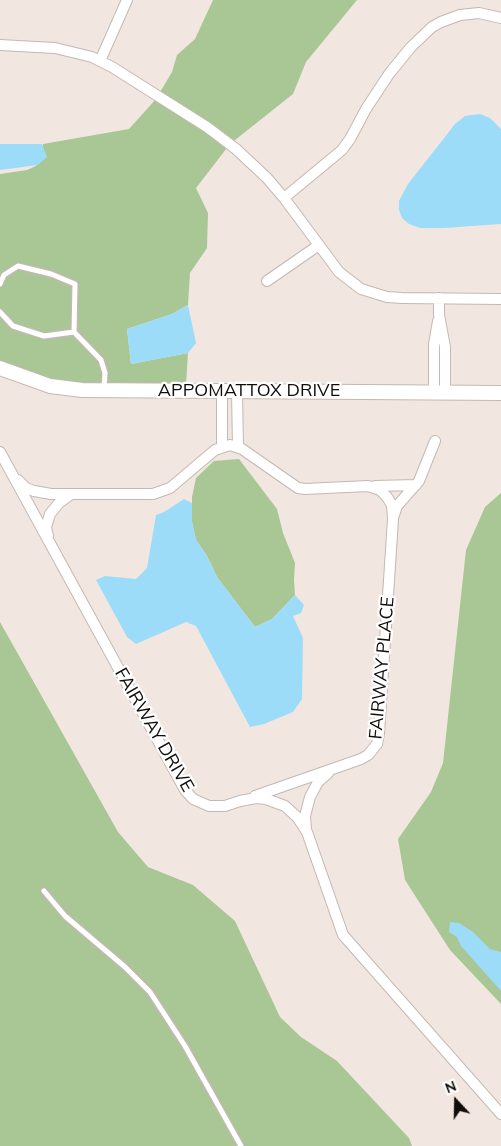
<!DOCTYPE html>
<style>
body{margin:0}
#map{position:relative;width:501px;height:1146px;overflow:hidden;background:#f2e7e0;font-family:Mulish,sans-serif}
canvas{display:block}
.north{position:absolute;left:431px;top:1076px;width:50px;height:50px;-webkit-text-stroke:4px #fff;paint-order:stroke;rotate:339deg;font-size:14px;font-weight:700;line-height:20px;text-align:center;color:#100d0a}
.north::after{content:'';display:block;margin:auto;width:18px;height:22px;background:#100d0a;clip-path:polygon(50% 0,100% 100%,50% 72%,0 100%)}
</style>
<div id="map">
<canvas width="501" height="1146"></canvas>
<div class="north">N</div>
</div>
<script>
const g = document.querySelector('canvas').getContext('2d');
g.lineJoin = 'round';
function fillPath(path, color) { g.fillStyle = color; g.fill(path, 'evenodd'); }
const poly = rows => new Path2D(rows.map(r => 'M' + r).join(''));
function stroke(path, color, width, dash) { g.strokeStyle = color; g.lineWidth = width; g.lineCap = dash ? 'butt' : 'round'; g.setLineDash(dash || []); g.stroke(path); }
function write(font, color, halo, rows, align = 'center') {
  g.font = font + ' Mulish,sans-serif'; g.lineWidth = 4.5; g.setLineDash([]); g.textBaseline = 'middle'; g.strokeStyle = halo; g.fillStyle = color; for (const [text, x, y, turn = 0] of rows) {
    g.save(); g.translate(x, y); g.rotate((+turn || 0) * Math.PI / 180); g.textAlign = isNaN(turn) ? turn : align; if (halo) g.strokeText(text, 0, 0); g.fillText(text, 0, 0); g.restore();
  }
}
fillPath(poly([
 [213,0,357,0,306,62,293,94,230,144,196,188,208,213,207,248,190,273,188,305,172,314,127,329,131,364,188,353,186,385,63,384,0,362,0,174,27,170,36,166,42,154,43,144,129,129,156,99,172,72,177,55,195,39],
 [239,459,277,509,283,533,295,563,294,580,295,595,272,619,255,627,217,577,207,556,196,540,192,522,192,497,196,478,214,461],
 [501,493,501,1004,450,950,405,880,398,839,431,792,443,763,466,550,485,507],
 [0,622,118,832,148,867,193,885,235,921,280,1017,301,1037,337,1061,409,1138,412,1146,0,1146]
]), '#a9c695');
fillPath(poly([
 [480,114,490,118,501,129,501,224,444,228,420,228,409,224,402,218,399,210,399,201,408,184,455,124,465,116],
 [0,144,42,144,47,157,38,165,0,170],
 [188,305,196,343,188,353,131,364,127,329,172,314],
 [184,499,192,503,192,522,196,540,207,556,217,577,255,627,272,619,295,595,304,605,301,613,293,616,303,638,302,699,293,712,264,724,250,727,196,626,186,622,136,644,127,637,96,580,105,576,136,579,147,568,156,515,164,512],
 [450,922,459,923,473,932,490,949,501,952,501,991,461,946,457,937,449,932]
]), '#9ddcf8');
const lane = poly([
 [0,284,4,275,18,266,51,274,75,284,74,332,101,360,105,373,104,390],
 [0,312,13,326,44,336,74,332],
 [44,891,65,916,125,967,150,992,185,1046,241,1146]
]);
const street = poly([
 [0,45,55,48,92,57,112,67,207,127,236,149,267,178,284,198,339,272,361,289,387,297,402,298,501,299],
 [100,61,127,0],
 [284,198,342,150,350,139,366,109,389,74,411,47,432,27,441,22,460,15,479,13,501,18],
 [267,281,319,245],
 [439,298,439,315,445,347,445,392],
 [222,391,222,447],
 [237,391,238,447],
 [434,392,434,344,438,321],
 [0,452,185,790,193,799,209,806,225,806,240,801,256,798,266,799,285,806,297,817,307,832,343,935,501,1114],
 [18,480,26,488,34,491,51,494,153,494,170,488,215,450,230,445,242,449,298,488,305,489,368,486,380,490,387,497,392,505,393,519,379,733,377,744,368,755,361,759,255,796],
 [375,486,416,485],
 [394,515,397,506,419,481,435,441],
 [48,536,46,527,50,514,59,503,70,495],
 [306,829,305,816,310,797,318,782,328,773]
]);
const secondary = poly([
 [0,368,50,386,82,390,501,393]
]);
stroke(lane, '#c3b8b2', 8);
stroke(street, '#c3b8b2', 12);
stroke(secondary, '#c3b8b2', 16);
stroke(lane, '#fff', 5);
stroke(street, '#fff', 10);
stroke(secondary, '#fff', 14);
write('18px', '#100d0a', '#fff', [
 ["APPOMATTOX DRIVE",249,391],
 ["FAIRWAY PLACE",382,668,-85],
 ["FAIRWAY DRIVE",154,730,60]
]);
</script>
